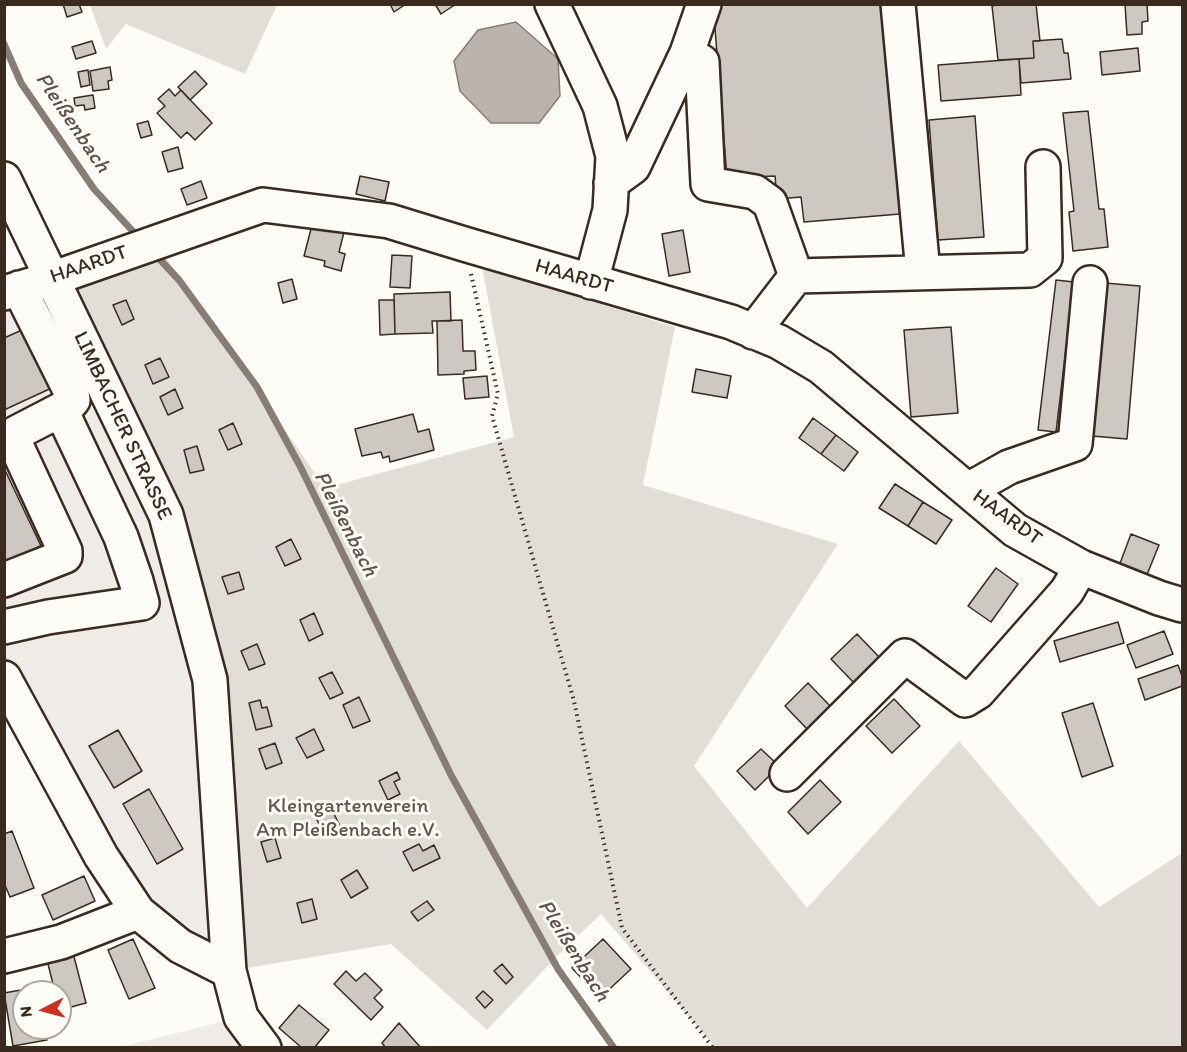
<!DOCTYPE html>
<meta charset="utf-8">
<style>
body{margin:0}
#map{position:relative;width:1187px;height:1052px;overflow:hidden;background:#fdfcf7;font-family:Itim,sans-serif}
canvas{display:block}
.frame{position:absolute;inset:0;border:6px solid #3b2a1e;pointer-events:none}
.north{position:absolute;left:12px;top:980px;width:60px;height:60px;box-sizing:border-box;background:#fdfcf7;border:2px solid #afa8a0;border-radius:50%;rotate:264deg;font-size:16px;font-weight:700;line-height:24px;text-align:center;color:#3b2a1e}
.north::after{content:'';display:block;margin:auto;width:21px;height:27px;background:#c8321e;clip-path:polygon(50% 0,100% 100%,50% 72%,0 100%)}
</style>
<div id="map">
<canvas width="1187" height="1052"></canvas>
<div class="frame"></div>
<div class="north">N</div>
</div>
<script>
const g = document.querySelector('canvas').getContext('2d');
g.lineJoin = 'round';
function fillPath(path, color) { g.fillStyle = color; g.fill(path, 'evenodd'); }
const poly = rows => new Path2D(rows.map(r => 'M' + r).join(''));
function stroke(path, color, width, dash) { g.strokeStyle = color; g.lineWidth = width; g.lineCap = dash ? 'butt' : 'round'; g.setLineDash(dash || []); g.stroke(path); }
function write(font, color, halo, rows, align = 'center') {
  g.font = font + ' Itim,sans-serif'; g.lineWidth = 6; g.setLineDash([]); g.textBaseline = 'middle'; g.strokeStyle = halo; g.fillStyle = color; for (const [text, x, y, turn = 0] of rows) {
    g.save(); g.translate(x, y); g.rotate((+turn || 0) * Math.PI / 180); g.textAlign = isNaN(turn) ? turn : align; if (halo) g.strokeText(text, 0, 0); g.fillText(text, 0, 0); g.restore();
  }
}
fillPath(poly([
 [54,278,166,515,210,680,229,971,138,912,5,678,4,293],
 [241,1017,249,1048,116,1048]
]), '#efece7');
fillPath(poly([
 [90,5,90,4,277,5,245,74,126,24,106,49],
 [155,242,325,488,514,437,482,267,675,327,643,485,838,544,694,766,807,908,959,741,1099,907,1182,853,1182,1047,715,1047,601,914,560,953,487,1030,391,944,229,971,210,680,166,515,54,278]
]), '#e1ded7');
const water = poly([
 [516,22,558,59,560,96,539,123,491,123,460,91,454,61,478,30,516,22]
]);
fillPath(water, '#bbb4ad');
stroke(water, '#887d74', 1.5);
stroke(poly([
 [4,44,21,83,94,189,139,238],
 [153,252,179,280,257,387,300,466,451,775,558,969,614,1048]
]), '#887d74', 7);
const building = poly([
 [63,4,79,4,82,12,67,17,63,4],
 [390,4,406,4,394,12,390,4],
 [435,4,456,4,441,14,435,4],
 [713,4,883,4,900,214,804,222,801,197,777,199,775,176,727,178,713,4],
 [1002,4,1036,4,1040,41,1033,41,1034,58,998,60,992,6,1002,4],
 [1125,4,1147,4,1148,21,1142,22,1142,34,1127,35,1125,4],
 [1062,39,1064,53,1068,53,1071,79,1021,83,1019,59,1034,58,1033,41,1062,39],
 [92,41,96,53,76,59,72,47,92,41],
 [1138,48,1140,71,1102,75,1100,52,1138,48],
 [1019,59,1021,95,941,101,938,65,1019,59],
 [110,67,112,80,108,81,109,89,93,91,90,71,110,67],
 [88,70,90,85,81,87,78,72,88,70],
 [195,71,207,84,190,100,178,87,195,71],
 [169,89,175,96,181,90,212,123,195,140,187,132,181,138,157,113,165,106,158,99,169,89],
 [93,95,95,108,85,110,84,105,75,106,74,98,93,95],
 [1088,111,1099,209,1104,209,1108,247,1073,251,1069,212,1074,211,1063,113,1088,111],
 [975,116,984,237,938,240,929,120,975,116],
 [148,121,152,135,141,138,137,124,148,121],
 [178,147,183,168,168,172,162,152,178,147],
 [360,176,389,182,385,201,356,194,360,176],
 [201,181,207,198,187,205,181,189,201,181],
 [312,225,344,232,339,252,345,254,341,271,324,266,325,261,304,256,312,225],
 [683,230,690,272,669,276,662,234,683,230],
 [392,255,412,256,410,288,390,287,392,255],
 [292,279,297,299,283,303,278,283,292,279],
 [1056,280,1074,282,1056,432,1038,430,1056,280],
 [1105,283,1140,286,1127,439,1092,436,1105,283],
 [450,292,451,321,432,321,433,333,395,334,394,294,450,292],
 [126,300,134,319,122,325,113,305,126,300],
 [379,300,394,300,395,334,380,335,379,300],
 [462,320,463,351,475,351,476,370,464,371,464,374,438,375,437,321,462,320],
 [31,326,58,385,4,410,4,338,31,326],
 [951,327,958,413,911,417,904,330,951,327],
 [160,358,169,377,153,384,145,365,160,358],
 [696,369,731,376,727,398,692,392,696,369],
 [487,376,489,397,465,399,463,378,487,376],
 [175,389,183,408,168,415,160,397,175,389],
 [413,414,418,432,429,429,434,450,390,462,389,456,383,458,381,452,362,456,355,429,413,414],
 [813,418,836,435,821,454,799,438,813,418],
 [233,423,242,444,228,450,219,430,233,423],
 [836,435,858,452,844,471,821,454,836,435],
 [197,446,204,470,190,473,184,450,197,446],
 [4,468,41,546,4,563,4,468],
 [895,484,923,502,908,526,879,508,895,484],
 [923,502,952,520,936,544,908,526,923,502],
 [1131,534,1159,545,1146,577,1119,566,1131,534],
 [291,539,301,559,285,566,276,547,291,539],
 [996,568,1018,584,991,622,968,606,996,568],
 [239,572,244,589,228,594,222,577,239,572],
 [314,613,323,634,309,641,300,620,314,613],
 [1118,622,1124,643,1060,662,1054,641,1118,622],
 [1164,631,1173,654,1136,668,1127,645,1164,631],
 [857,634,881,659,855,684,831,659,857,634],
 [257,644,265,664,249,670,241,651,257,644],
 [1178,665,1182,676,1182,686,1145,700,1138,679,1178,665],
 [332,672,343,693,330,699,319,678,332,672],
 [808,683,832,708,808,730,785,706,808,683],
 [359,697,370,721,353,728,343,705,359,697],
 [894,699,920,726,892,753,866,726,894,699],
 [260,700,262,708,267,707,272,726,256,730,249,703,260,700],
 [1093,703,1113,766,1082,777,1062,713,1093,703],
 [314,729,324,750,307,758,296,738,314,729],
 [118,730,142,771,114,788,89,746,118,730],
 [275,743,282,763,266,769,259,749,275,743],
 [761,749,779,766,755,790,737,771,761,749],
 [397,772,400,779,394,782,400,794,388,800,379,781,397,772],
 [820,780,841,802,808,834,788,812,820,780],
 [149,789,183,849,157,864,123,804,149,789],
 [331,808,340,826,324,834,315,816,331,808],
 [12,831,34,888,10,897,4,883,4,834,12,831],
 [275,838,281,858,267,862,261,842,275,838],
 [419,844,423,851,434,845,440,858,413,871,403,852,419,844],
 [357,870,368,888,351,898,341,880,357,870],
 [84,876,95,901,53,920,42,895,84,876],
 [312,899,317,919,302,923,297,903,312,899],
 [427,901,434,910,418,921,411,912,427,901],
 [133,939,155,988,129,999,108,950,133,939],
 [603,939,631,969,600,998,572,968,603,939],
 [72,949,86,1003,60,1010,60,992,55,992,46,956,72,949],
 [502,964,513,977,506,984,494,971,502,964],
 [346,971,356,981,365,973,382,990,374,998,383,1007,371,1020,334,984,346,971],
 [38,987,39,992,24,992,24,1028,45,1028,47,1040,13,1046,4,993,38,987],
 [483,991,493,1000,485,1008,476,998,483,991],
 [299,1005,329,1030,314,1048,302,1048,279,1028,299,1005],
 [399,1023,421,1048,386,1048,382,1043,399,1023]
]);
fillPath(building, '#cdc8c2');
stroke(building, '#3b2a1e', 1.5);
const minor = poly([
 [552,4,600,106,613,156,610,210,591,282],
 [898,4,923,272],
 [687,53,702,62,708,184,755,192,770,203,796,276],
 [4,179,166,515,210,680,229,971,241,1017,264,1048],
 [611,183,633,167,687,53,704,4],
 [4,293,54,278,263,205,389,221,464,244,731,322,779,342,821,367,1015,530,1081,567,1159,598,1182,605],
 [753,332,796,276,1030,270,1045,258,1043,167],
 [968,490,1009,467,1075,444,1090,283],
 [4,580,65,556,65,551,15,443,15,438,16,433,68,406,73,400,72,394,19,288],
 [4,627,48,617,142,603,136,581,121,537,61,410],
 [4,678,101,856,138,912,180,946,229,971],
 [787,774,905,656,965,700,978,692,1067,591,1081,567],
 [4,956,61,942,138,912]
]);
stroke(minor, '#3b2a1e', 38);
stroke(poly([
 [471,274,498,394,492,416,574,701,622,928,713,1048]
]), '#3b2a1e', 4, [1.5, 4.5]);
stroke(minor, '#fdfcf7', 33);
write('21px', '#3b2a1e', '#fdfcf7', [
 ["HAARDT",89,265,-19],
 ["HAARDT",574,277,16],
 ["LIMBACHER STRASSE",122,426,65],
 ["HAARDT",1007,518,36]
]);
write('21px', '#64574c', '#fdfcf7', [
 ["Kleingartenverein",348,807],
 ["Am Pleißenbach e.V.",348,831]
]);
write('italic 22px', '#615349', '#fdfcf7', [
 ["Pleißenbach",72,123,56],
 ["Pleißenbach",345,524,63],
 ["Pleißenbach",573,951,58]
]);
</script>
